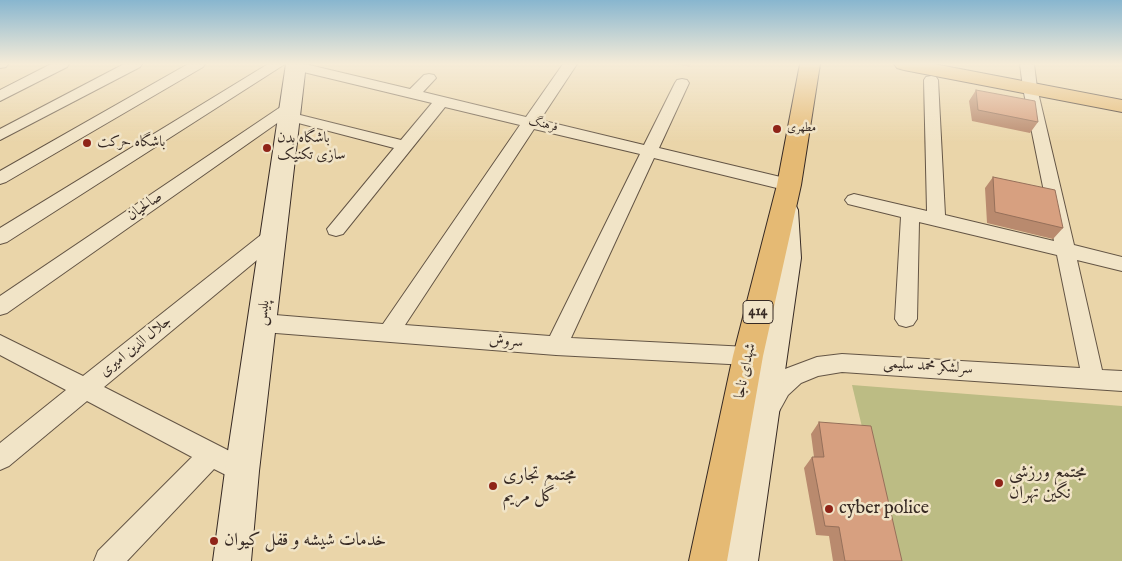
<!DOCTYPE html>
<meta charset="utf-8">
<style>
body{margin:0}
canvas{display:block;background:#ead5a9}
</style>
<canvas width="1122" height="561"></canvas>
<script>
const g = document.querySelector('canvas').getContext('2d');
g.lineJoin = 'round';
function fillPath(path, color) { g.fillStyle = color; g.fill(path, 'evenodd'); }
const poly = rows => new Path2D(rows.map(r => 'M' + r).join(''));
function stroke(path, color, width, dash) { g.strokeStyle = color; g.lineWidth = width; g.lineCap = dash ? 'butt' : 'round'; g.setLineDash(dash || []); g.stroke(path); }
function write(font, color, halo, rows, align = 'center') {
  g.font = font + ' "IM FELL English",Amiri,serif'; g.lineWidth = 5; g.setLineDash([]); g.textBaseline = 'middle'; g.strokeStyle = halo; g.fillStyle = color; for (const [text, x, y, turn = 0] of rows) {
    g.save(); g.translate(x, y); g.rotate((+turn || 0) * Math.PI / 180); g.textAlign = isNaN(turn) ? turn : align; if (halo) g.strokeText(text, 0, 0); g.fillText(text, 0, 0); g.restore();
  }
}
fillPath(poly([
 [852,385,1122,406,1122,561,894,561]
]), '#bcbc84');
const minor = poly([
 [0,64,8,64,6,67,0,68,0,64],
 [51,64,69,64,67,67,0,101,0,90,51,64],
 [124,64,142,64,140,67,0,140,0,129,124,64],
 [188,64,205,64,203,67,6,182,0,184,0,171,188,64],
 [268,64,285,64,7,242,0,244,0,228,268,64],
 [290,64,305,64,410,89,424,75,429,74,434,75,436,78,423,92,526,117,563,64,577,64,540,120,644,145,675,83,677,80,682,79,687,80,689,83,659,148,789,179,795,181,798,185,795,189,789,191,654,158,571,338,748,347,756,349,759,356,756,363,748,365,556,355,263,332,256,329,252,323,256,317,263,314,383,324,520,125,445,107,343,234,336,236,329,234,327,229,394,148,283,119,7,313,0,315,0,296,285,104,295,104,298,107,292,113,401,140,432,103,291,69,289,66,290,64],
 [534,129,640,154,550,336,405,325,534,129],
 [1020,64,1034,64,1037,88,1074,245,1122,257,1122,271,1077,260,1102,370,1122,371,1122,391,842,372,818,376,801,383,788,395,777,415,769,419,761,415,757,408,761,401,772,381,785,369,817,357,842,354,1080,368,1057,255,919,222,917,319,913,325,906,327,899,325,895,319,901,217,848,204,845,200,848,196,854,194,927,211,924,80,926,77,931,76,936,77,938,80,945,215,1054,241,1023,88,1020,64],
 [273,229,280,231,282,236,280,241,104,387,251,462,255,471,251,480,242,483,214,469,127,561,94,561,98,551,192,457,87,401,9,466,0,470,0,443,66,390,0,355,0,335,83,376,266,231,273,229]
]);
const secondary = poly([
 [286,64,306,64,259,471,251,561,213,561,225,471,286,64],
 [786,201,795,204,798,210,801,258,758,561,720,561,775,258,774,210,777,204,786,201]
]);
const primary = poly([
 [800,64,820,64,801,185,763,356,727,561,689,561,733,356,777,185,800,64],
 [894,64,934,64,1122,100,1122,112,904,70,897,68,894,64]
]);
stroke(minor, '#645545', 2);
stroke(secondary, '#372a24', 2);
stroke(primary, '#372a24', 2);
fillPath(minor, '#f1e4c7');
fillPath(secondary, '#f1e4c7');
fillPath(primary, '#e5ba74');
fillPath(poly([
 [674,64,691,64,690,67],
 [976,90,1038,122,1030,133,972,121,969,101],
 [993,177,1063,228,1053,239,987,223,985,188],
 [819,422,902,561,833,561,829,536,816,535,804,468,812,457,814,457,811,434]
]), '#b98a6e');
const building = poly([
 [976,90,1035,101,1038,122,978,110,976,90],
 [993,177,1055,190,1063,228,995,212,993,177],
 [819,422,871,426,902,561,845,561,839,527,825,526,812,457,824,457,819,422]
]);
fillPath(building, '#d7a080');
stroke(building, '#96705a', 1);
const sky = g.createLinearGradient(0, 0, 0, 142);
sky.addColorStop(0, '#88b6cf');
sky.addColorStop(0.45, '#f6ecd8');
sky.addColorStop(1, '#f6ecd800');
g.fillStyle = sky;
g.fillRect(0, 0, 1122, 142);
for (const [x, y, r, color] of [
 [777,129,5,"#8f2418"],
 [87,143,5,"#8f2418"],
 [267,148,5,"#8f2418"],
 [999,483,5,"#8f2418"],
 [493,486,5,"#8f2418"],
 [829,509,5,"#8f2418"],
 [214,541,5,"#8f2418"]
]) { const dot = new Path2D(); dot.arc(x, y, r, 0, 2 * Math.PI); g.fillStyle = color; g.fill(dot); stroke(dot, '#f1e4c7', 2); }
write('12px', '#372a24', '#f1e4c7', [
 ["فرهنگ",543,125,13]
]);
write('12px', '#372a24', '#f1e4c7', [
 ["مطهری",787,129]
], 'left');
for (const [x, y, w] of [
 [758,312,30]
]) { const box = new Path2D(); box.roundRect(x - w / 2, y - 11.5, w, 23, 4); g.fillStyle = '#f1e4c7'; g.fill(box); stroke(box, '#372a24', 1); }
write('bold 14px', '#372a24', null, [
 ["414",758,312]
]);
write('15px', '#372a24', '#f1e4c7', [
 ["باشگاه بدن",277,139],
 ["سازی تکنیک",277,156],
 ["باشگاه حرکت",97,143]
], 'left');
write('15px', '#372a24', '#f1e4c7', [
 ["صالحیان",145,207,-35],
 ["پلیس",264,313,-83],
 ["سروش",506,342,4],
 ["جلال الدین امیری",136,347,-39],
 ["سرلشکر محمد سلیمی",928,367,4],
 ["شهدای ناجا",746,371,-78]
]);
write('18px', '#372a24', '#f1e4c7', [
 ["مجتمع ورزشی",1009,473],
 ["نگین تهران",1009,494],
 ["مجتمع تجاری",503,476],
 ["گل مریم",503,497],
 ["cyber police",839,509],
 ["خدمات شیشه و قفل کیوان",224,541]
], 'left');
</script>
